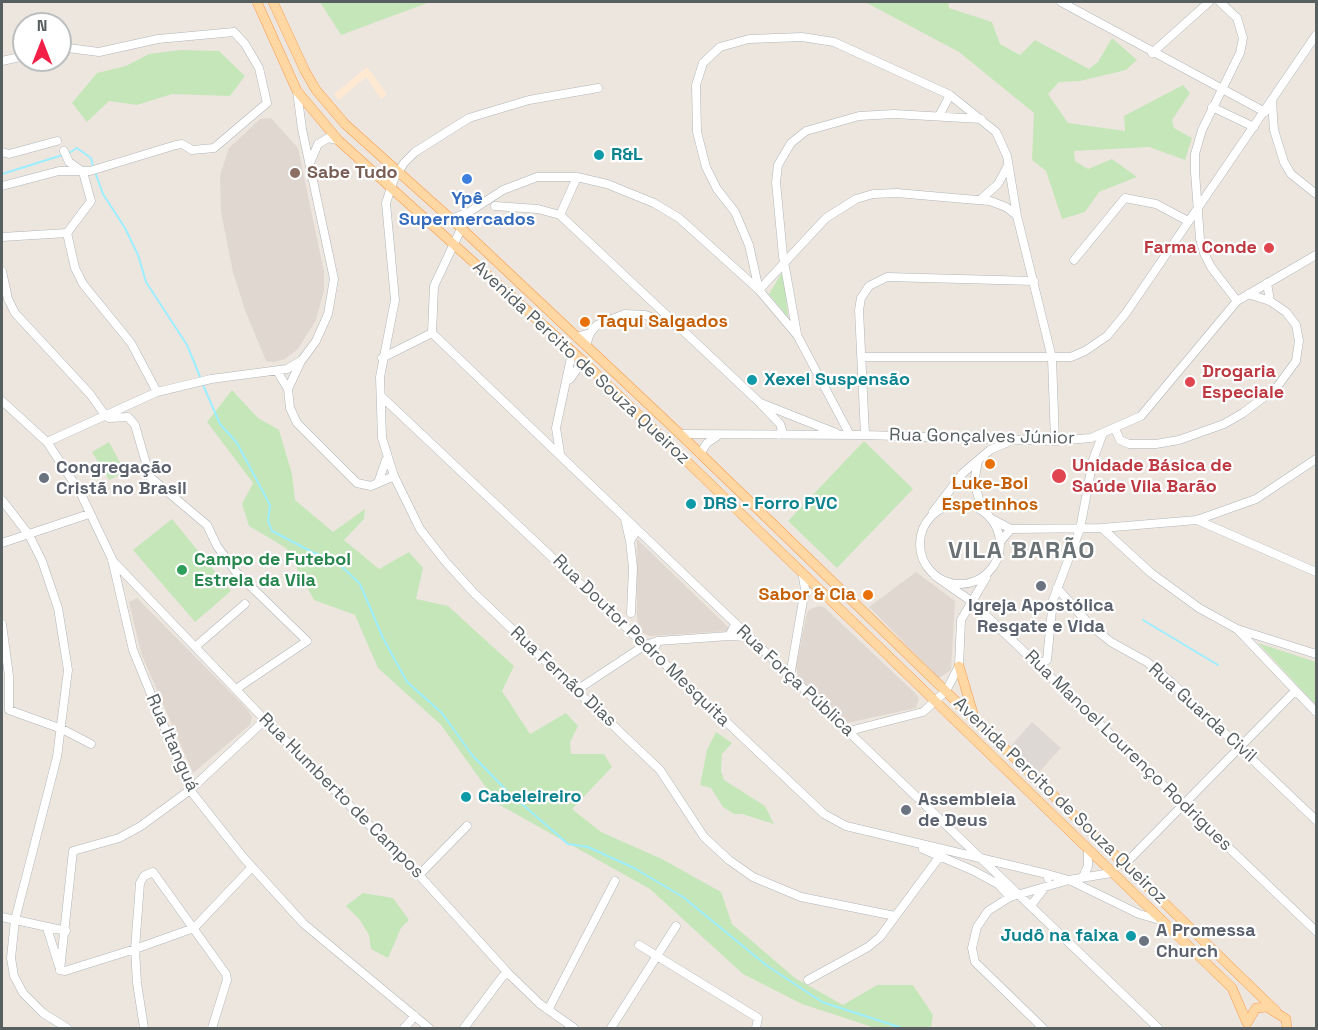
<!DOCTYPE html>
<meta charset="utf-8">
<style>
body{margin:0}
#map{position:relative;width:1318px;height:1030px;overflow:hidden;background:#ede6df;font-family:"Space Grotesk",sans-serif}
canvas{display:block}
.frame{position:absolute;inset:0;border:3px solid #585f61;pointer-events:none}
.north{position:absolute;left:12px;top:12px;width:60px;height:60px;box-sizing:border-box;background:#fff;border:2px solid #bcbfc0;border-radius:50%;rotate:0deg;font-size:16px;font-weight:700;line-height:24px;text-align:center;color:#585f61}
.north::after{content:'';display:block;margin:auto;width:21px;height:27px;background:#f31f46;clip-path:polygon(50% 0,100% 100%,50% 72%,0 100%)}
</style>
<div id="map">
<canvas width="1318" height="1030"></canvas>
<div class="frame"></div>
<div class="north">N</div>
</div>
<script>
const g = document.querySelector('canvas').getContext('2d');
g.lineJoin = 'round';
function fillPath(path, color) { g.fillStyle = color; g.fill(path, 'evenodd'); }
const poly = rows => new Path2D(rows.map(r => 'M' + r).join(''));
function stroke(path, color, width, dash) { g.strokeStyle = color; g.lineWidth = width; g.lineCap = dash ? 'butt' : 'round'; g.setLineDash(dash || []); g.stroke(path); }
function write(font, color, halo, rows, align = 'center') {
  g.font = font + ' "Space Grotesk",sans-serif'; g.lineWidth = 4.5; g.setLineDash([]); g.textBaseline = 'middle'; g.strokeStyle = halo; g.fillStyle = color; for (const [text, x, y, turn = 0] of rows) {
    g.save(); g.translate(x, y); g.rotate((+turn || 0) * Math.PI / 180); g.textAlign = isNaN(turn) ? turn : align; if (halo) g.strokeText(text, 0, 0); g.fillText(text, 0, 0); g.restore();
  }
}
fillPath(poly([
 [367,67,387,94,381,99,366,77,339,100,334,94]
]), '#ffe9d2');
fillPath(poly([
 [1032,722,1061,748,1039,772,1010,747]
]), '#ddd8d4');
fillPath(poly([
 [271,118,298,148,324,272,324,290,316,320,298,349,285,359,274,362,266,361,245,310,233,272,221,212,220,175,229,148,260,119],
 [637,539,729,628,729,631,650,636,643,633,638,627,637,613],
 [916,572,955,601,951,670,939,678,869,607],
 [137,598,248,710,252,717,250,725,193,773,141,653,129,602],
 [820,606,825,608,916,694,919,698,916,708,847,723,799,679,796,666,807,613,810,609]
]), '#dfd7d0');
fillPath(poly([
 [320,2,430,2,341,35],
 [865,2,948,2,949,8,992,22,1000,44,1020,55,1035,40,1089,69,1098,62,1112,38,1137,60,1126,70,1080,81,1059,82,1048,94,1068,123,1125,131,1124,116,1183,85,1190,93,1172,120,1174,128,1192,138,1185,160,1149,147,1074,151,1075,161,1088,169,1112,159,1137,177,1099,192,1085,212,1062,219,1046,171,1032,160,1034,113,959,52],
 [181,50,219,51,245,76,230,96,172,94,137,105,109,101,87,122,72,103,97,73,126,66,149,54],
 [781,274,784,274,788,317,769,294],
 [232,390,258,418,279,430,292,474,295,500,333,532,365,509,364,519,344,540,379,569,409,552,423,568,416,599,448,606,514,666,502,691,530,734,566,713,578,726,570,742,571,754,604,754,612,767,572,809,601,832,662,859,721,892,732,924,795,978,843,1005,877,985,913,985,933,1015,931,1028,875,1028,802,1004,743,974,650,889,498,804,441,725,378,668,355,615,314,600,286,548,249,526,242,504,253,483,207,422],
 [864,441,913,489,837,568,788,521],
 [109,442,125,472,109,480,92,452],
 [172,519,231,591,195,622,133,550],
 [1258,643,1316,662,1316,705],
 [716,732,732,743,722,754,721,771,724,780,765,806,774,824,742,814,734,814,723,807,711,788,700,785,707,750],
 [363,893,393,898,409,920,401,928,388,958,371,949,369,935,360,920,346,906]
]), '#c5e6b9');
stroke(poly([
 [95,172,103,194,125,228,138,255,146,282,187,345,201,379],
 [2,174,69,153,77,148,91,158,93,167],
 [203,385,220,424,237,443,270,505,268,521,272,531,314,553,334,559,360,584,383,638,407,682,442,713,472,755,507,791,568,844,588,847,634,868,683,897,766,965,822,1002,902,1028],
 [1143,620,1218,665]
]), '#9deeff', 2);
const minor = poly([
 [1061,2,1265,112],
 [1220,2,1237,18,1243,38,1240,53,1202,130,1195,154,1195,172,1200,239,1204,253,1211,267,1237,301],
 [1152,53,1209,2],
 [2,61,24,56],
 [1272,102,1274,130,1284,162,1291,174,1316,194],
 [1212,107,1254,127],
 [939,116,950,95],
 [64,151,69,162,83,172,91,201,67,233],
 [2,152,9,154,57,141],
 [310,163,318,144,328,138,338,140],
 [2,186,59,171,90,171,176,145,182,144,192,150,214,148,267,103,259,68,245,44,234,32,158,39,99,52,60,47],
 [980,200,998,184,1007,167],
 [495,206,538,209,560,215,759,402,780,424,782,430,779,435],
 [469,212,503,190,537,177,577,177,607,184,654,203,679,218,759,290,826,218,856,199,873,194,897,193,965,199,990,201,1006,207,1016,215],
 [560,215,577,177],
 [2,237,67,233,75,268,83,284,131,343,157,392],
 [1074,260,1125,198,1156,204,1188,221],
 [2,271,8,299,15,313,90,394,105,415,109,418,128,417,135,425,150,477,207,525,217,546,236,572,307,641,236,689],
 [1267,283,1270,301],
 [432,333,1158,1028],
 [432,333,434,286,469,212,451,219],
 [590,333,597,325,625,314,645,315,674,325],
 [797,334,783,256,776,182,778,165,791,143,806,131,859,116,894,114,981,119],
 [576,337,590,333,586,345],
 [862,357,1071,357,1085,351,1107,336,1126,313,1316,35],
 [382,358,432,333],
 [277,371,288,389,301,361],
 [570,379,583,361],
 [288,389,290,408,297,423,357,483,371,486,394,476,420,529,445,561,474,593,660,770,704,837,729,860,753,877,801,897,895,916],
 [381,396,824,814,846,826,1047,874],
 [2,401,47,442,80,492,112,559,133,650,190,790,243,857,304,924,429,1028],
 [763,404,836,433],
 [1115,429,1120,440,1129,444,1156,444,1179,440,1224,424,1243,413,1277,387,1296,361,1299,341,1296,325,1286,312,1270,301,1248,294],
 [680,434,865,435,1055,441,1091,438,1141,416,1237,301,1316,255],
 [850,435,797,335,759,290,749,245,735,212,717,189,706,167,697,132,696,85,703,63,720,47,749,39,802,37,834,42,950,95,996,132,1007,156,1017,216,1052,358,1055,441],
 [865,435,859,310,861,298,869,286,887,277,1034,281],
 [47,442,157,392,211,379,287,369,302,360,316,341,328,314,334,279,302,129,297,91],
 [560,453,556,428,572,353],
 [700,454,707,443,716,437],
 [978,461,974,482,979,499,990,518,1011,529,1000,542],
 [394,476,382,438,380,377,395,300,386,203,394,179,404,163,415,152,469,118,529,100,598,88],
 [378,483,386,460],
 [2,500,29,535,42,561,58,608,68,670,57,757,15,920,11,958,14,976,23,993,43,1013,67,1028],
 '920 544a40 40 0 1 1 80 0a40 40 0 1 1-80 0Z',
 [933,512,963,473,990,450,1008,442],
 [625,519,630,541,637,530],
 [1197,520,1316,572],
 [1102,528,1151,573,1199,608,1237,629,1316,654],
 [1011,529,1102,528,1197,520,1256,499,1316,459],
 [630,541,633,568,631,613],
 [2,543,89,514],
 [112,560,265,720,419,875,508,973,540,1004,574,1028],
 [935,576,971,601,1316,931],
 [1057,588,1090,625,1111,642,1147,662,1171,682,1316,820],
 [2,624,9,676,9,710,62,729,91,744],
 [735,625,729,636,746,637],
 [1238,630,1316,712],
 [658,641,729,636],
 [195,647,245,604],
 [1037,664,1047,660,1053,600,1080,529,1093,460,1103,433],
 [790,676,805,589,803,577],
 [577,690,645,645,658,641,654,649,657,656],
 [849,731,923,712,946,691,959,666,961,620,986,578],
 [923,849,972,870,998,884,1010,897],
 [1124,865,1295,691],
 [419,875,467,826],
 [1083,877,1088,866,1088,851],
 [1048,878,1047,874,1069,880,1139,914,1160,920],
 [1032,904,1045,887],
 [2,917,66,931],
 [47,928,59,966],
 [639,945,758,1018,756,1028],
 [60,970,73,851,119,838,141,826,190,790,265,720],
 [60,970,65,971,135,949,194,928,252,867],
 [808,980,868,947,880,937,940,856],
 [548,1010,615,881],
 [144,1028,137,983,135,949,140,883,144,876,153,872,226,974,227,980,212,1028],
 [404,1028,415,1016],
 [464,1028,503,976,508,973],
 [611,1028,676,926],
 [1043,1028,975,962,972,948,977,927,988,911,1010,897,1069,880,1111,873]
]);
const major = poly([
 [257,2,297,91,338,140,583,361,1232,988,1247,1023],
 [273,2,305,71,316,90,345,124,461,228,680,434,1276,1011],
 [959,666,975,720],
 [1247,1023,1256,1008,1267,1007,1286,1019,1287,1028]
]);
stroke(minor, '#b0b5b8', 9);
stroke(major, '#f99b4c', 10);
stroke(minor, '#fff', 8);
stroke(major, '#ffd7a2', 9);
for (const [x, y, r, color] of [
 [599,155,6,"#0f9aa8"],
 [295,173,6,"#8d6e63"],
 [467,179,6,"#3f7fe0"],
 [1269,248,6,"#e0444e"],
 [585,322,6,"#e8710a"],
 [752,380,6,"#0f9aa8"],
 [1190,382,6,"#e0444e"],
 [990,464,6,"#e8710a"],
 [1059,476,8,"#e0444e"],
 [44,478,6,"#6b7280"],
 [691,504,6,"#0f9aa8"],
 [182,570,6,"#2e9e5b"],
 [1041,586,6,"#6b7280"],
 [868,595,6,"#e8710a"],
 [466,797,6,"#0f9aa8"],
 [906,810,6,"#6b7280"],
 [1131,936,6,"#0f9aa8"],
 [1144,941,6,"#6b7280"]
]) { const dot = new Path2D(); dot.arc(x, y, r, 0, 2 * Math.PI); g.fillStyle = color; g.fill(dot); stroke(dot, '#fff', 2); }
write('bold 18px', '#0d838f', '#fff', [
 ["R&L",611,155],
 ["Xexel Suspensão",764,380],
 ["DRS - Forro PVC",703,504],
 ["Cabeleireiro",478,797],
 ["Judô na faixa",1119,936,"right"]
], 'left');
write('bold 18px', '#785e54', '#fff', [
 ["Sabe Tudo",307,173]
], 'left');
write('bold 18px', '#366cbe', '#fff', [
 ["Ypê",467,199],
 ["Supermercados",467,220]
]);
write('bold 18px', '#be3a42', '#fff', [
 ["Farma Conde",1257,248,"right"],
 ["Drogaria",1202,372],
 ["Especiale",1202,393],
 ["Unidade Básica de",1072,466],
 ["Saúde Vila Barão",1072,487]
], 'left');
write('bold 18px', '#c56008', '#fff', [
 ["Taqui Salgados",597,322],
 ["Luke-Boi",990,484,"center"],
 ["Espetinhos",990,505,"center"],
 ["Sabor & Cia",856,595,"right"]
], 'left');
write('18px', '#585f61', '#fff', [
 ["Avenida Percito de Souza Queiroz",581,363,43],
 ["Rua Gonçalves Júnior",982,437,1],
 ["Rua Doutor Pedro Mesquita",641,641,44],
 ["Rua Fernão Dias",563,677,43],
 ["Rua Força Pública",795,681,43],
 ["Rua Guarda Civil",1202,713,42],
 ["Rua Itanguá",172,743,66],
 ["Rua Manoel Lourenço Rodrigues",1128,751,44],
 ["Rua Humberto de Campos",341,796,45],
 ["Avenida Percito de Souza Queiroz",1060,801,44]
]);
write('bold 18px', '#5b616d', '#fff', [
 ["Congregação",56,468],
 ["Cristã no Brasil",56,489],
 ["Igreja Apostólica",1041,606,"center"],
 ["Resgate e Vida",1041,627,"center"],
 ["Assembleia",918,800],
 ["de Deus",918,821],
 ["A Promessa",1156,931],
 ["Church",1156,952]
], 'left');
write('bold 18px', '#27864d', '#fff', [
 ["Campo de Futebol",194,560],
 ["Estrela da Vila",194,581]
], 'left');
g.letterSpacing = '1.5px';
write('bold 24px', '#697174', '#fff', [
 ["VILA BARÃO",1022,551]
]);
g.letterSpacing = '0px';
</script>
